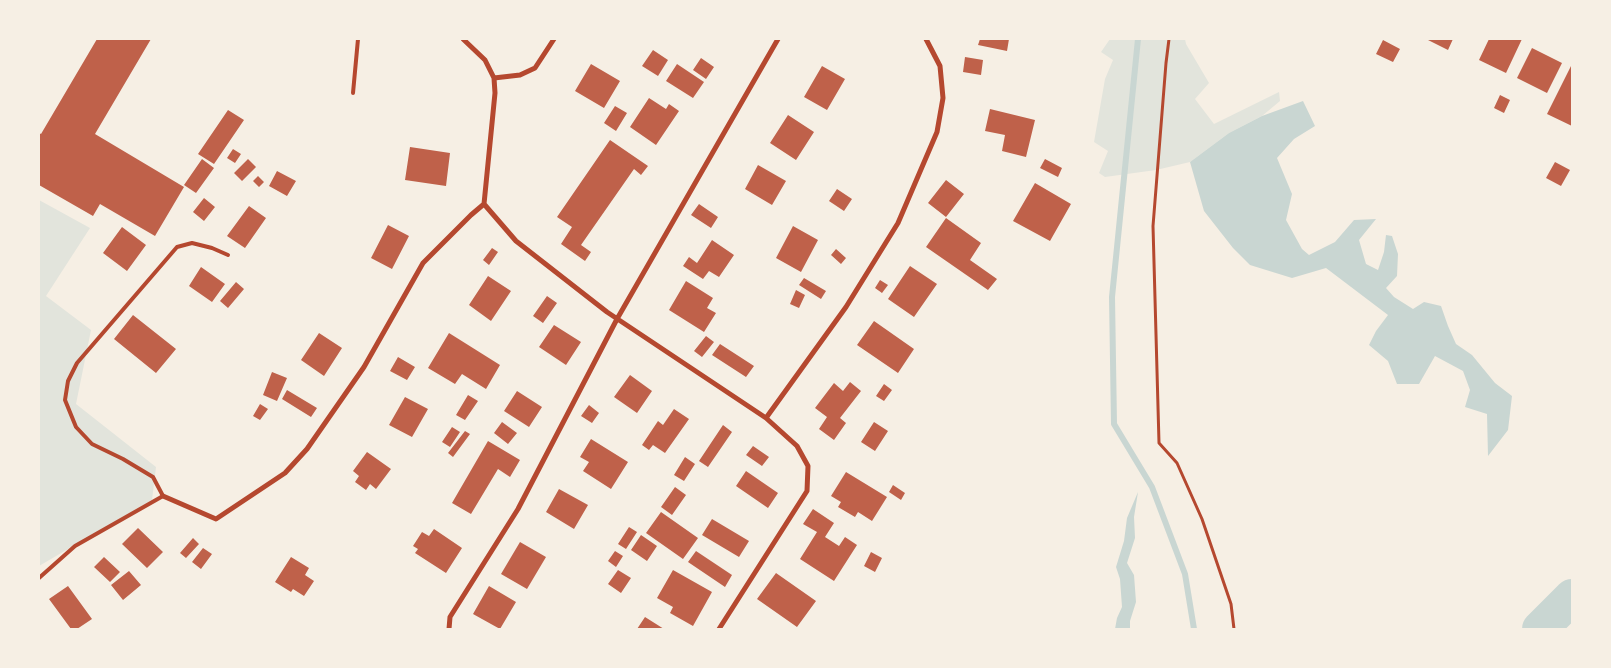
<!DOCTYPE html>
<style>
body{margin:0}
#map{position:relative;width:1611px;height:668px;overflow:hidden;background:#f6efe4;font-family:"Roboto Condensed",sans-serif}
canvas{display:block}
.frame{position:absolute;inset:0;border:40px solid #f6efe4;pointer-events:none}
</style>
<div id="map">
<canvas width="1611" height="668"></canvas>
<div class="frame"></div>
</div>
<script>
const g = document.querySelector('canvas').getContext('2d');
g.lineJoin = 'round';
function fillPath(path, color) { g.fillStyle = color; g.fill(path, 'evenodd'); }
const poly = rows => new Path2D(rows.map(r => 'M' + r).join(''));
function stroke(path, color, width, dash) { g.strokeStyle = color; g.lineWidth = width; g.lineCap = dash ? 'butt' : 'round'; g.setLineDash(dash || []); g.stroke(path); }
fillPath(poly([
 [1110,39,1185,39,1186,44,1209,83,1195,99,1214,124,1279,92,1280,101,1262,116,1229,133,1190,162,1156,170,1105,177,1099,173,1108,151,1094,142,1105,79,1113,60,1101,52],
 [39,200,90,228,46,296,91,330,76,404,156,467,152,500,39,566]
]), '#e2e4dc');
fillPath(poly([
 [1303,101,1315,126,1294,139,1277,158,1292,194,1286,220,1302,249,1309,255,1335,242,1354,220,1376,219,1359,240,1366,264,1378,270,1384,252,1386,235,1392,236,1398,254,1397,276,1386,288,1394,297,1413,309,1424,302,1441,306,1448,326,1456,344,1472,355,1495,383,1512,396,1508,430,1488,456,1487,414,1465,407,1470,390,1463,371,1435,356,1419,384,1397,384,1388,361,1369,345,1376,331,1388,315,1326,268,1292,278,1250,265,1233,248,1204,211,1190,162,1229,133,1262,116],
 [1138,492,1134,517,1135,538,1127,563,1134,575,1136,602,1130,621,1130,629,1115,629,1117,618,1122,607,1120,579,1116,567,1124,541,1127,518]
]), '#c9d6d2');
stroke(poly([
 [1138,39,1112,297,1114,424,1152,487,1185,574,1194,629]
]), '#c9d6d2', 6);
stroke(poly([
 [1540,629,1572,597]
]), '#c9d6d2', 36);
fillPath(poly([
 [97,39,151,39,95,134,184,187,155,236,100,204,93,216,39,185,39,133,41,134],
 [980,39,1009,39,1007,51,978,45],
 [1429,39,1453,39,1448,50,1428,40],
 [1489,39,1522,39,1506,73,1479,60],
 [1383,40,1400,49,1393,62,1376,54],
 [1532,48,1562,63,1547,93,1517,78],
 [653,50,668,60,658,76,642,66],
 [965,57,983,60,981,75,963,72],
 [701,58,714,67,706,79,693,70],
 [591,64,620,81,604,108,575,91],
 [677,64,704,82,693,98,666,81],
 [1572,64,1572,126,1547,114],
 [822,66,845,79,827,110,804,97],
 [1500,95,1510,100,1504,113,1494,108],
 [649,98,666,109,669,104,679,111,656,145,630,127],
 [615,106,627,113,616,131,604,123],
 [990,109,1035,120,1026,157,1002,151,1005,135,985,131],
 [228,110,244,120,214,164,198,154],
 [788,115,814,132,796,160,770,143],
 [610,140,648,166,641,175,634,169,581,245,591,252,585,261,561,244,572,227,557,217],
 [410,147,450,153,446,186,405,180],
 [233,149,241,154,235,163,227,158],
 [202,159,214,168,196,193,184,185],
 [248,159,256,167,242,181,234,173],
 [1045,159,1062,168,1058,177,1040,168],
 [1555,162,1570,170,1561,186,1546,178],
 [758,165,786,181,772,205,745,189],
 [277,171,296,181,287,196,269,186],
 [258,176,264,182,259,187,253,181],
 [946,180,964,194,946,217,928,203],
 [1035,183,1071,204,1050,241,1013,221],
 [837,189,852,199,844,211,829,201],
 [204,198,215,207,204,221,193,212],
 [699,204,718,217,711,228,691,215],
 [249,206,266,218,245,248,227,236],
 [946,218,981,243,970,260,997,279,988,290,926,247],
 [388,225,409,236,392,269,371,258],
 [793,226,818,240,801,272,776,258],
 [122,227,146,245,127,271,103,253],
 [712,240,734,255,719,277,709,271,703,279,683,266,689,257,697,263],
 [492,248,498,252,489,265,483,260],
 [836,249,846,258,841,264,831,255],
 [910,266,937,284,914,317,888,299],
 [201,267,225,284,212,302,189,286],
 [488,276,511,291,491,321,469,305],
 [804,278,826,291,821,299,799,285],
 [880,280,888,285,882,293,875,288],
 [686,281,713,298,707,308,716,313,704,332,669,310],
 [236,282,244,289,228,308,220,301],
 [796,290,805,295,799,308,790,304],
 [547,296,557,303,543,323,533,316],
 [133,315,176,349,156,373,114,339],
 [874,321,914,349,898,373,857,345],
 [554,325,581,342,566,365,539,347],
 [319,333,342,348,324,376,301,360],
 [449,333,500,365,486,389,462,374,455,384,428,368],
 [706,336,714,342,702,357,694,351],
 [720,344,754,366,746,377,712,355],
 [398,357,415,367,407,380,390,371],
 [272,372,287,378,277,401,263,395],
 [630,375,652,391,637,413,614,397],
 [850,382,861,391,840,418,846,423,834,440,819,429,827,417,815,408,834,383,843,391],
 [884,384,892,390,884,401,876,396],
 [287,390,317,408,311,417,282,399],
 [517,391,542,407,529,427,504,411],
 [468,395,478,401,465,420,456,415],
 [405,397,428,409,412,437,389,425],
 [260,404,268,409,260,420,253,416],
 [589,405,599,413,592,423,581,416],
 [674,409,689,419,665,453,653,445,649,450,642,445,658,421,663,425],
 [502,422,517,433,508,444,494,433],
 [874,422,888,431,875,451,861,442],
 [723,425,732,432,708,467,699,461],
 [452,427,460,432,450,447,442,442],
 [465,431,470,434,453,457,448,453],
 [591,439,628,462,611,489,583,471,589,462,580,457],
 [488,441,520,460,510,477,498,469,471,514,452,503],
 [753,446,769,457,762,466,746,455],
 [367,452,391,469,376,489,370,484,366,490,355,482,359,476,353,471],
 [685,457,695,464,684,481,674,475],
 [746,471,778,493,768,508,736,486],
 [846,472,887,497,872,521,858,512,855,517,838,507,841,502,831,496],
 [893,485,905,493,901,500,889,492],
 [675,487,686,495,672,515,661,507],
 [559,489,588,505,574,529,546,512],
 [813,509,834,523,825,537,839,546,845,537,857,545,834,581,800,559,817,532,803,524],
 [661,512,698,538,683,559,646,533],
 [712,519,749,541,739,557,702,535],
 [629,527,637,532,626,549,618,544],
 [138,528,163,552,147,568,122,544],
 [434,529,462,548,446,573,415,553,418,549,413,546,422,532,429,536],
 [641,535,657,546,647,561,631,550],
 [193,538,199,544,186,558,180,553],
 [520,542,546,557,527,589,501,574],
 [203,548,212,554,201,569,192,562],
 [615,551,623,556,616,567,608,561],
 [696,551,732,575,725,587,688,562],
 [871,552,882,558,875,572,864,566],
 [104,557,120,572,110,582,94,567],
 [291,557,309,568,305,575,314,581,304,596,293,589,291,592,275,582],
 [618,570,631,578,621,593,608,584],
 [673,570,712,592,693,626,670,613,673,607,657,598],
 [129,571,141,585,123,600,111,585],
 [776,573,816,601,797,627,757,599],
 [68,586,92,619,77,629,71,629,49,599],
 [489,586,516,602,500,629,473,614],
 [645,617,664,629,637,629]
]), '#bf614a');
stroke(poly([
 [1169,39,1166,63,1153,226,1159,443,1177,463,1202,519,1231,604,1234,629]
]), '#b5482f', 3);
stroke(poly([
 [353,93,358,39],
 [39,578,75,546,163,496,153,477,123,459,92,444,76,427,65,400,68,381,77,363,177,247,192,243,212,248,228,255]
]), '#b5482f', 4);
stroke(poly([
 [463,39,485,60,494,78],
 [484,204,516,241,607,312,766,418],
 [163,496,216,519,285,473,307,449,364,367,423,263,471,215,484,204,495,93,494,78,520,75,535,68,554,39],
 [449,629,450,617,518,509,617,319,778,39],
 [719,629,807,491,808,466,797,446,766,418,846,307,898,223,937,132,943,98,940,66,926,39]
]), '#b5482f', 5);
</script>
